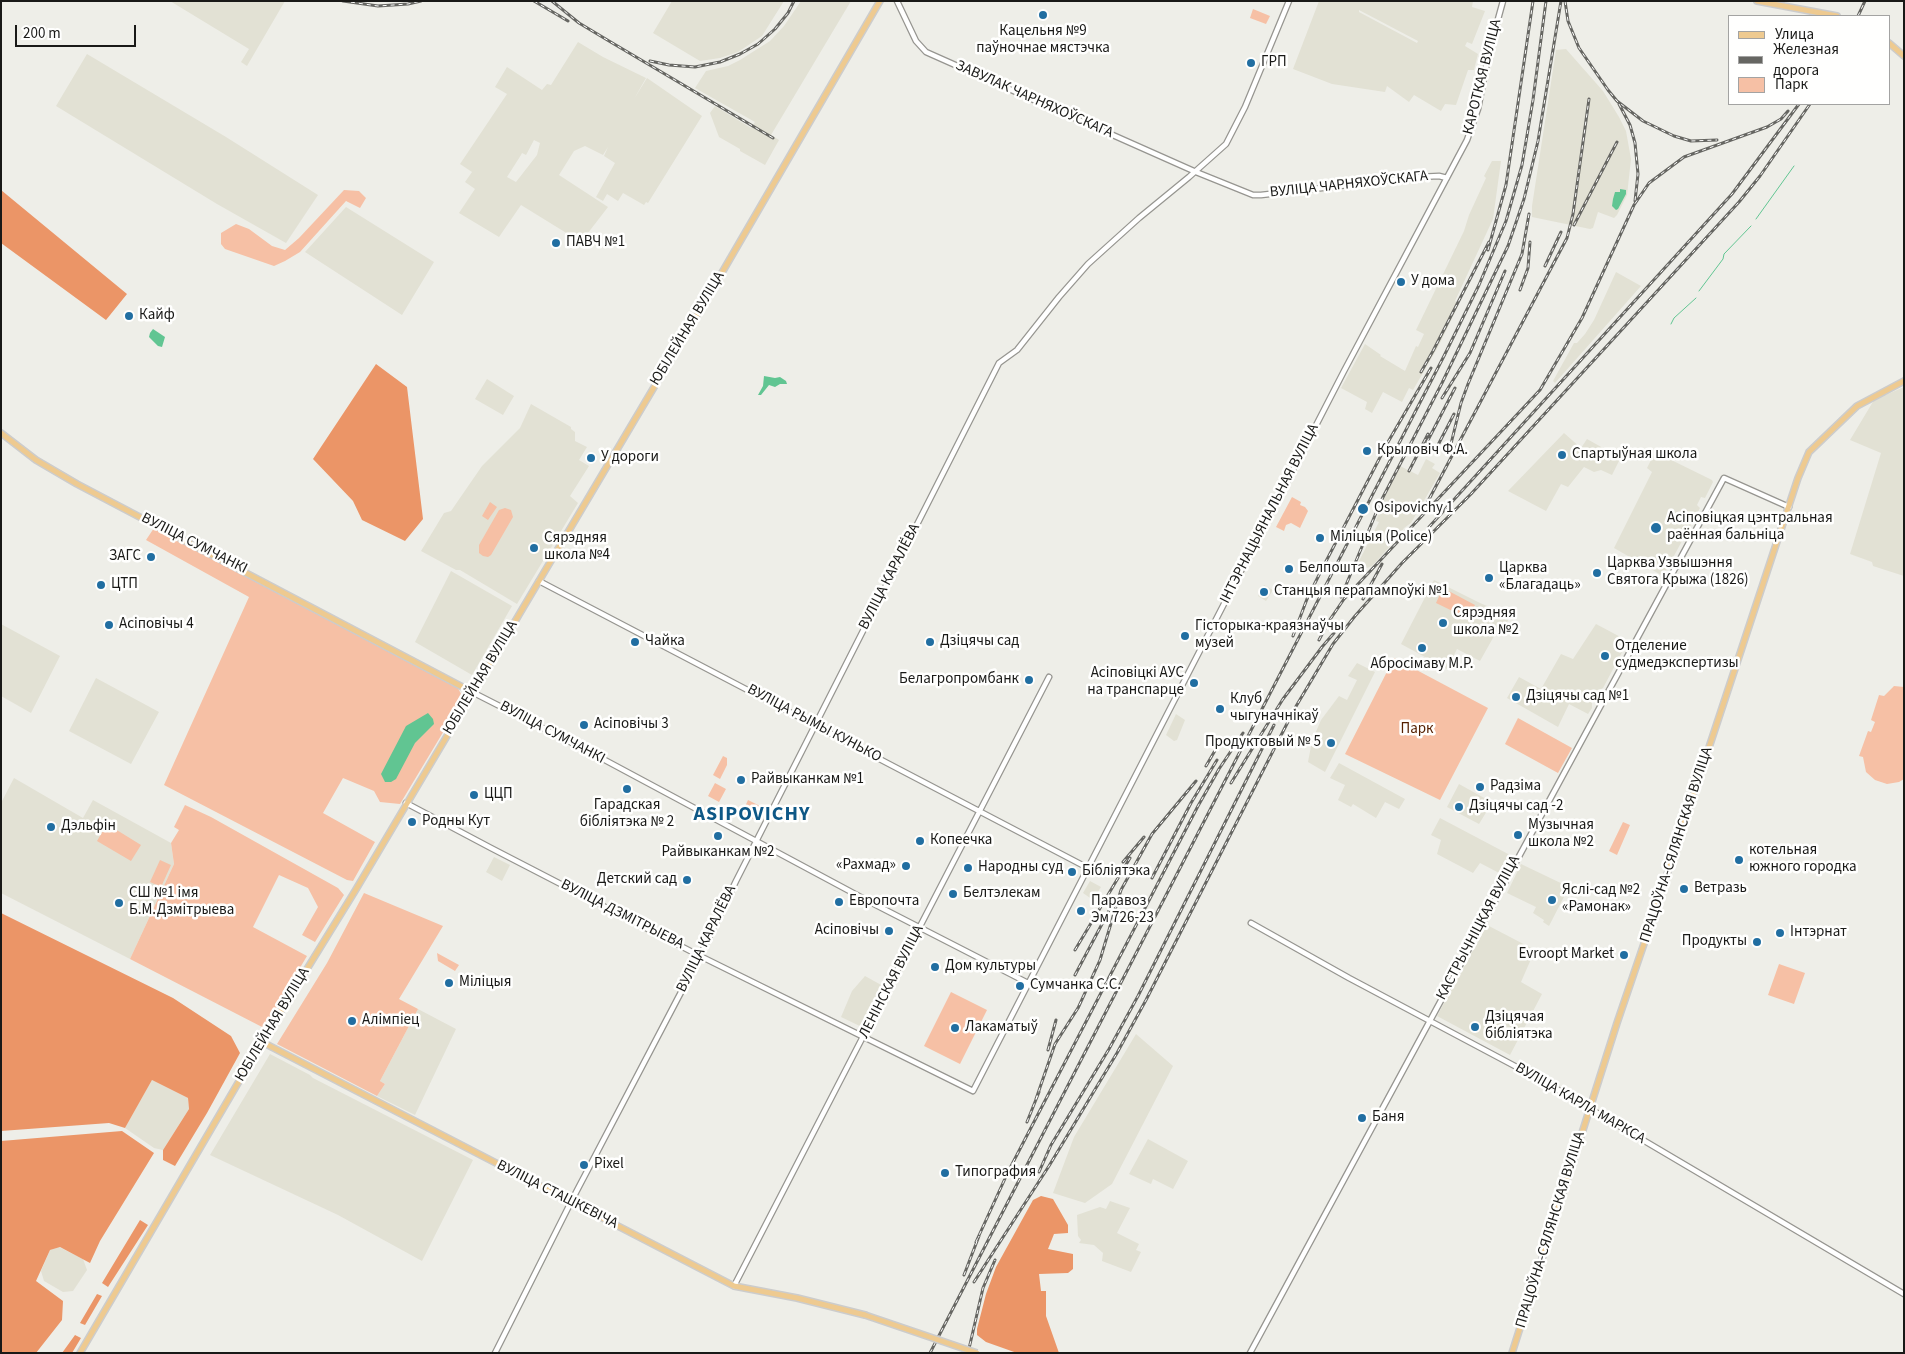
<!DOCTYPE html>
<meta charset="utf-8">
<style>
body{margin:0}
#map{position:relative;width:1905px;height:1354px;overflow:hidden;background:#eeeee8;font-family:"Source Sans 3",sans-serif}
canvas{display:block}
.frame{position:absolute;inset:0;border:2px solid #191917;pointer-events:none}
.legend{position:absolute;left:1728px;top:15px;width:162px;height:90px;box-sizing:border-box;background:#fffffe;border:1px solid #a3a3a2;margin:0;padding:6px 9px;list-style:none;font-size:15px;color:#191917}
.legend li{display:flex;align-items:center;gap:10px;height:25px}
.legend b{width:25px;border:1px solid #a3a3a2}
.scale{position:absolute;left:15px;top:25px;width:121px;height:22px;box-sizing:border-box;border:2px solid #191917;border-top:0;padding-left:6px;font-size:15px;line-height:18px;white-space:nowrap;color:#191917;-webkit-text-stroke:4px #fffffe;paint-order:stroke}
</style>
<div id="map">
<canvas width="1905" height="1354"></canvas>
<div class="frame"></div>
<ul class="legend">
<li><b style="height:6px;background:#eeca90"></b>Улица</li>
<li><b style="height:6px;background:#666662"></b>Железная дорога</li>
<li><b style="height:14px;background:#f6c0a5"></b>Парк</li>
</ul>
<div class="scale">200 m</div>
</div>
<script>
const g = document.querySelector('canvas').getContext('2d');
g.lineJoin = 'round';
function fillPath(path, color) { g.fillStyle = color; g.fill(path, 'evenodd'); }
const poly = rows => new Path2D(rows.map(r => 'M' + r).join(''));
function stroke(path, color, width, dash) { g.strokeStyle = color; g.lineWidth = width; g.lineCap = dash ? 'butt' : 'round'; g.setLineDash(dash || []); g.stroke(path); }
function write(font, color, halo, rows, align = 'center') {
  g.font = font + ' "Source Sans 3",sans-serif'; g.lineWidth = 5; g.setLineDash([]); g.textBaseline = 'middle'; g.strokeStyle = halo; g.fillStyle = color; for (const [text, x, y, turn = 0] of rows) {
    g.save(); g.translate(x, y); g.rotate((+turn || 0) * Math.PI / 180); g.textAlign = isNaN(turn) ? turn : align; if (halo) g.strokeText(text, 0, 0); g.fillText(text, 0, 0); g.restore();
  }
}
fillPath(poly([
 [170,1,285,1,247,66,241,62,249,49],
 [672,1,784,1,762,36,738,52,720,58,700,61,653,33],
 [801,1,851,1,771,135,779,140,765,165,740,151,740,149,719,137,710,113,715,106,751,128,755,122,695,88,706,71,728,66,740,60,770,41,784,26],
 [1319,1,1473,1,1472,7,1485,11,1472,44,1467,42,1465,46,1478,54,1474,70,1468,70,1456,105,1445,104,1441,111,1414,95,1409,102,1387,86,1385,92,1332,84,1293,69],
 [1359,10,1418,41,1417,43,1359,12],
 [578,42,603,57,646,78,634,99,647,78,702,116,648,203,646,202,644,205,623,193,618,201,607,194,603,201,596,197,615,163,604,156,608,147,603,155,585,146,574,151,559,175,608,207,581,242,521,205,499,237,459,213,475,189,465,182,472,172,460,164,507,94,495,87,507,67,542,90,547,84,551,85],
 [534,140,540,143,537,155,516,182,507,177,521,155,522,153,526,155],
 [1566,49,1603,91,1619,117,1626,131,1631,159,1627,195,1617,215,1614,218,1598,212,1593,228,1590,229,1532,217,1532,206,1556,50],
 [87,54,226,137,318,195,286,243,217,204,56,106],
 [1492,161,1501,161,1493,219,1455,301,1459,304,1438,347,1413,390,1409,388,1402,402,1383,392,1372,413,1365,409,1367,402,1341,388,1365,344,1381,355,1380,356,1405,371,1416,346,1418,347,1424,334,1416,330,1464,231,1469,215,1486,178,1484,176],
 [346,207,434,262,402,315,305,252],
 [1616,272,1641,286,1555,383,1553,381,1574,343,1577,343,1585,334,1594,320],
 [487,379,514,396,503,415,475,399],
 [1904,387,1904,576,1873,566,1872,562,1850,554,1881,453,1850,440,1874,400],
 [531,404,571,427,571,429,575,432,575,441,587,447,579,460,589,466,570,496,578,503,517,604,460,570,456,570,421,551,444,513,451,511,482,466,520,428],
 [1564,433,1581,448,1587,439,1603,448,1601,451,1620,459,1612,475,1601,470,1594,472,1584,467,1568,487,1561,484,1546,511,1508,491],
 [1655,452,1712,480,1713,482,1705,498,1701,497,1697,505,1700,508,1663,576,1614,548,1652,472,1647,468],
 [1426,459,1435,464,1432,468,1440,473,1411,523,1404,528,1393,543,1372,566,1367,568,1362,565,1359,561,1379,522,1376,521,1383,499,1400,466,1418,475],
 [451,571,512,606,472,675,415,642],
 [1434,580,1480,603,1510,616,1503,631,1498,629,1480,661,1457,649,1447,669,1401,644],
 [1264,585,1273,590,1266,601,1258,596],
 [1,624,60,656,31,713,1,696],
 [1596,624,1628,641,1603,688,1594,693,1592,698,1592,708,1588,714,1569,704,1558,727,1507,698,1519,677,1541,689,1561,654,1573,659],
 [1357,663,1375,672,1325,772,1308,762,1312,741,1321,720,1339,696,1347,700,1357,680,1348,676],
 [96,678,159,712,131,764,69,731],
 [1176,714,1185,720,1177,740,1174,741,1166,735],
 [1339,763,1405,799,1399,809,1385,802,1376,818,1353,804,1351,807,1338,800,1345,785,1330,778],
 [14,778,83,818,93,800,171,843,174,864,130,959,1,893,1,803],
 [1459,784,1486,799,1490,798,1486,806,1487,811,1479,824,1447,807],
 [1440,818,1510,855,1501,874,1480,863,1473,873,1437,854,1441,840,1431,835],
 [494,857,510,865,502,881,486,872],
 [1521,864,1569,887,1549,926,1543,922,1544,920,1533,913,1536,907,1507,893],
 [1090,881,1101,887,1093,900,1083,893],
 [1487,925,1535,950,1521,982,1542,994,1510,1055,1437,1016],
 [865,976,883,986,864,1028,841,1017,852,991],
 [418,1009,456,1029,415,1115,377,1096,385,1084,380,1081],
 [1136,1034,1173,1066,1112,1184,1085,1203,1053,1193,1074,1137],
 [270,1054,310,1075,313,1078,473,1160,422,1261,338,1215,210,1155],
 [152,1080,188,1098,189,1109,163,1150,154,1148,125,1128],
 [1148,1139,1188,1161,1173,1189,1153,1179,1151,1184,1129,1174],
 [1110,1201,1130,1208,1117,1233,1139,1244,1136,1250,1141,1252,1131,1272,1102,1261,1103,1253,1094,1245,1079,1243,1081,1240,1078,1236,1077,1215,1100,1207,1106,1209],
 [59,1247,83,1259,87,1270,73,1291,63,1292,44,1281,41,1271,50,1250]
]), '#e2e1d4');
fillPath(poly([
 [1253,9,1270,16,1266,24,1250,18],
 [344,190,359,191,366,198,360,208,346,201,300,252,285,261,274,266,225,249,221,244,221,233,236,224,249,229,272,246,285,250,299,238],
 [1292,497,1301,502,1300,505,1305,507,1308,511,1300,528,1291,523,1286,525,1284,531,1276,527],
 [490,502,497,507,488,520,482,516],
 [505,508,511,510,513,517,491,555,488,557,483,556,479,553,479,545,499,510],
 [154,528,458,688,462,696,460,704,400,804,380,802,374,791,343,778,323,813,375,842,353,881,347,880,164,785,249,597,146,540],
 [1443,588,1475,605,1469,619,1436,603],
 [1394,658,1488,708,1440,800,1345,754],
 [1894,686,1904,687,1904,779,1899,782,1887,784,1875,780,1866,772,1863,757,1859,756,1868,731,1871,732,1875,722,1871,720,1879,695,1884,696],
 [1518,718,1572,748,1558,773,1505,744],
 [723,756,727,758,727,765,720,779,713,775],
 [715,783,726,789,719,802,708,796],
 [748,800,764,808,757,821,742,813],
 [185,805,211,817,338,888,344,895,315,942,302,935,318,907,308,888,279,875,253,927,307,956,264,1028,130,959,174,864,171,843,179,830,174,827],
 [1623,822,1630,825,1617,855,1609,851],
 [107,824,141,845,131,861,97,841],
 [160,860,171,865,161,887,150,882],
 [364,893,443,926,399,999,418,1009,380,1081,385,1084,377,1096,277,1044,327,963],
 [437,953,459,965,455,971,438,961],
 [1779,964,1805,973,1794,1004,1768,995],
 [951,992,987,1010,960,1064,924,1046]
]), '#f6c0a5');
fillPath(poly([
 [1,190,127,294,106,320,1,243],
 [376,364,407,387,423,519,405,541,362,520,353,501,313,459],
 [1,913,173,998,231,1036,240,1053,207,1113,175,1166,163,1160,163,1150,189,1109,188,1098,152,1080,125,1128,109,1123,1,1131],
 [122,1131,154,1153,100,1241,90,1263,60,1247,50,1250,36,1281,63,1301,62,1320,36,1353,1,1353,1,1141],
 [1041,1196,1053,1199,1068,1225,1068,1233,1054,1234,1048,1249,1073,1254,1073,1269,1068,1273,1039,1274,1041,1291,1046,1291,1046,1316,1059,1353,1017,1353,986,1342,977,1335,977,1329,986,1294,996,1267,1033,1200],
 [140,1220,148,1225,108,1287,102,1283],
 [97,1294,102,1296,85,1325,80,1323],
 [75,1335,81,1338,72,1353,62,1353]
]), '#eb9567');
fillPath(poly([
 [1620,189,1626,190,1626,194,1618,209,1616,210,1612,206,1613,199,1615,192,1620,192],
 [153,329,165,337,162,347,158,346,149,337,150,333],
 [764,376,775,378,780,377,786,381,787,384,780,384,775,387,769,385,761,395,758,395,763,386],
 [428,713,433,719,434,724,415,743,396,779,391,782,385,782,381,774,406,726]
]), '#61c592');
stroke(poly([
 [1756,219,1794,166],
 [1699,291,1723,259,1724,254,1751,226],
 [1671,324,1674,318,1696,298]
]), '#61c592', 1);
const minor = poly([
 [897,1,916,41,926,52,1196,172,1253,195,1261,195,1418,177,1439,176,1447,178],
 [539,581,1088,868],
 [472,692,588,751,870,902,1028,983],
 [406,803,491,848,700,956,973,1091,1344,371,1467,140,1478,109,1489,52,1503,1],
 [1251,923,1349,978,1543,1081,1904,1294],
 [734,1286,1049,677],
 [495,1353,573,1198,700,956,736,881,999,363,1017,350,1059,297,1088,264,1139,218,1189,177,1226,144,1245,107,1289,1],
 [1250,1353,1724,478,1789,507]
]);
const major = poly([
 [1757,1,1837,16],
 [1889,43,1904,56],
 [1,433,36,460,77,484,472,692],
 [262,1042,734,1286,797,1298,865,1315],
 [80,1353,262,1042,355,891,720,276,880,1],
 [1512,1353,1617,1023,1649,929,1798,478,1809,452,1857,406,1904,381]
]);
stroke(minor, '#969590', 7);
stroke(major, '#ccc', 8);
stroke(minor, '#fff', 4.5);
stroke(major, '#eeca90', 5);
const rail = poly([
 [343,1,378,6,408,4,421,1],
 [534,1,568,21],
 [552,1,579,23,609,41,773,138],
 [1565,1,1568,21,1579,48,1608,90,1617,101,1643,121,1674,136,1691,141,1717,140],
 [1858,16,1865,1],
 [650,61,669,65,695,67,720,62,740,54,758,44,775,29,788,13,794,1],
 [1619,104,1630,125,1635,143,1638,174,1635,201],
 [1574,225,1617,142],
 [1488,250,1506,185,1533,1],
 [1545,266,1561,232],
 [1520,290,1528,268,1530,242],
 [1421,372,1433,351,1489,242],
 [1442,398,1470,353,1505,271],
 [1427,442,1455,388],
 [1437,447,1454,414],
 [1449,452,1461,403,1468,384,1522,254,1529,214],
 [1409,471,1428,434],
 [1426,505,1567,238,1573,214,1589,99],
 [1429,527,1732,194,1799,104],
 [1341,597,1381,501,1442,383,1508,246,1524,199,1538,141,1561,1],
 [1363,599,1382,564],
 [1293,636,1307,599,1322,569,1388,442,1431,368],
 [1319,640,1329,621,1344,599,1540,390,1582,318,1634,205,1649,183,1684,157,1767,127,1781,119,1788,111],
 [1206,766,1220,742],
 [1231,783,1283,699,1322,647,1334,633],
 [1123,862,1144,837],
 [1152,878,1191,803,1217,760],
 [1075,950,1130,858],
 [1075,975,1111,907],
 [1048,1050,1056,1020],
 [1036,1099,1055,1044,1078,1008,1100,960,1121,890,1152,834,1196,781],
 [1027,1122,1039,1092],
 [1039,1172,1051,1145,1109,1049,1138,996,1274,725],
 [976,1242,1008,1172,1198,806,1219,769,1243,733],
 [964,1275,979,1236],
 [974,1282,1049,1166,1117,1053,1146,1000,1295,708,1333,644,1355,616,1402,563,1471,494,1739,202,1760,176,1810,104],
 [930,1353,1444,356,1479,285,1506,221,1522,165,1533,100,1546,1],
 [968,1353,983,1288,995,1260]
]);
stroke(rail, '#666662', 3);
stroke(rail, '#fffffe', 1, [4]);
const majorBridge = poly([
 [865,1315,977,1353]
]);
stroke(majorBridge, '#ccc', 8, []);
stroke(majorBridge, '#eeca90', 5);
for (const [x, y, r, color] of [
 [1043,15,5,"#216ea1"],
 [1251,63,5,"#216ea1"],
 [556,243,5,"#216ea1"],
 [1401,282,5,"#216ea1"],
 [129,316,5,"#216ea1"],
 [1367,451,5,"#216ea1"],
 [1562,455,5,"#216ea1"],
 [591,458,5,"#216ea1"],
 [1363,509,6,"#216ea1"],
 [1656,528,6,"#216ea1"],
 [1320,538,5,"#216ea1"],
 [534,548,5,"#216ea1"],
 [151,557,5,"#216ea1"],
 [1289,569,5,"#216ea1"],
 [1597,573,5,"#216ea1"],
 [1489,578,5,"#216ea1"],
 [101,585,5,"#216ea1"],
 [1264,592,5,"#216ea1"],
 [1443,623,5,"#216ea1"],
 [109,625,5,"#216ea1"],
 [1185,636,5,"#216ea1"],
 [635,642,5,"#216ea1"],
 [930,642,5,"#216ea1"],
 [1422,648,5,"#216ea1"],
 [1605,656,5,"#216ea1"],
 [1029,680,5,"#216ea1"],
 [1194,683,5,"#216ea1"],
 [1516,697,5,"#216ea1"],
 [1220,709,5,"#216ea1"],
 [584,725,5,"#216ea1"],
 [1331,743,5,"#216ea1"],
 [741,780,5,"#216ea1"],
 [1480,787,5,"#216ea1"],
 [627,789,5,"#216ea1"],
 [474,795,5,"#216ea1"],
 [1459,807,5,"#216ea1"],
 [412,822,5,"#216ea1"],
 [51,827,5,"#216ea1"],
 [1518,835,5,"#216ea1"],
 [718,836,5,"#216ea1"],
 [920,841,5,"#216ea1"],
 [1739,860,5,"#216ea1"],
 [906,866,5,"#216ea1"],
 [968,868,5,"#216ea1"],
 [1072,872,5,"#216ea1"],
 [687,880,5,"#216ea1"],
 [1684,889,5,"#216ea1"],
 [953,894,5,"#216ea1"],
 [1552,900,5,"#216ea1"],
 [839,902,5,"#216ea1"],
 [119,903,5,"#216ea1"],
 [1081,911,5,"#216ea1"],
 [889,931,5,"#216ea1"],
 [1780,933,5,"#216ea1"],
 [1757,942,5,"#216ea1"],
 [1624,955,5,"#216ea1"],
 [935,967,5,"#216ea1"],
 [449,983,5,"#216ea1"],
 [1020,986,5,"#216ea1"],
 [352,1021,5,"#216ea1"],
 [1475,1027,5,"#216ea1"],
 [955,1028,5,"#216ea1"],
 [1362,1118,5,"#216ea1"],
 [584,1165,5,"#216ea1"],
 [945,1173,5,"#216ea1"]
]) { const dot = new Path2D(); dot.arc(x, y, r, 0, 2 * Math.PI); g.fillStyle = color; g.fill(dot); stroke(dot, '#fffffe', 2); }
write('15px', '#191917', '#fffffe', [
 ["Кацельня №9",1043,32,"center"],
 ["паўночнае мястэчка",1043,49,"center"],
 ["ГРП",1261,63],
 ["ПАВЧ №1",566,243],
 ["У дома",1411,282],
 ["Кайф",139,316],
 ["Крыловіч Ф.А.",1377,451],
 ["Спартыўная школа",1572,455],
 ["У дороги",601,458],
 ["Osipovichy 1",1374,509],
 ["Асіповіцкая цэнтральная",1667,519],
 ["раённая бальніца",1667,536],
 ["Міліцыя (Police)",1330,538],
 ["Сярэдняя",544,539],
 ["школа №4",544,556],
 ["ЗАГС",141,557,"right"],
 ["Царква Узвышэння",1607,564],
 ["Святога Крыжа (1826)",1607,581],
 ["Белпошта",1299,569],
 ["Царква",1499,569],
 ["«Благадаць»",1499,586],
 ["ЦТП",111,585],
 ["Станцыя перапампоўкі №1",1274,592],
 ["Сярэдняя",1453,614],
 ["школа №2",1453,631],
 ["Асіповічы 4",119,625],
 ["Гісторыка-краязнаўчы",1195,627],
 ["музей",1195,644],
 ["Чайка",645,642],
 ["Дзіцячы сад",940,642],
 ["Отделение",1615,647],
 ["судмедэкспертизы",1615,664],
 ["Абросімаву М.Р.",1422,665,"center"],
 ["Асіповіцкі АУС",1184,674,"right"],
 ["на транспарце",1184,691,"right"],
 ["Белагропромбанк",1019,680,"right"],
 ["Дзіцячы сад №1",1526,697],
 ["Клуб",1230,700],
 ["чыгуначнікаў",1230,717],
 ["Асіповічы 3",594,725],
 ["Продуктовый № 5",1321,743,"right"],
 ["Райвыканкам №1",751,780],
 ["Радзіма",1490,787],
 ["ЦЦП",484,795],
 ["Гарадская",627,806,"center"],
 ["бібліятэка № 2",627,823,"center"],
 ["Дзіцячы сад -2",1469,807],
 ["Родны Кут",422,822],
 ["Музычная",1528,826],
 ["школа №2",1528,843],
 ["Дэльфін",61,827],
 ["Копеечка",930,841],
 ["котельная",1749,851],
 ["южного городка",1749,868],
 ["Райвыканкам №2",718,853,"center"],
 ["«Рахмад»",896,866,"right"],
 ["Народны суд",978,868],
 ["Бібліятэка",1082,872],
 ["Детский сад",677,880,"right"],
 ["Ветразь",1694,889],
 ["Яслі-сад №2",1562,891],
 ["«Рамонак»",1562,908],
 ["СШ №1 імя",129,894],
 ["Б.М.Дзмітрыева",129,911],
 ["Белтэлекам",963,894],
 ["Европочта",849,902],
 ["Паравоз",1091,902],
 ["Эм 726-23",1091,919],
 ["Асіповічы",879,931,"right"],
 ["Інтэрнат",1790,933],
 ["Продукты",1747,942,"right"],
 ["Evroopt Market",1614,955,"right"],
 ["Дом культуры",945,967],
 ["Міліцыя",459,983],
 ["Сумчанка С.С.",1030,986],
 ["Дзіцячая",1485,1018],
 ["бібліятэка",1485,1035],
 ["Алімпіец",362,1021],
 ["Лакаматыў",965,1028],
 ["Баня",1372,1118],
 ["Pixel",594,1165],
 ["Типография",955,1173]
], 'left');
write('15px', '#191917', '#fffffe', [
 ["КАРОТКАЯ ВУЛІЦА",1483,77,-76],
 ["ЗАВУЛАК ЧАРНЯХОЎСКАГА",1034,100,24],
 ["ВУЛІЦА ЧАРНЯХОЎСКАГА",1349,185,-6],
 ["ЮБІЛЕЙНАЯ ВУЛІЦА",688,329,-59],
 ["ІНТЭРНАЦЫЯНАЛЬНАЯ ВУЛІЦА",1270,514,-63],
 ["ВУЛІЦА СУМЧАНКІ",194,544,27],
 ["ВУЛІЦА КАРАЛЁВА",890,577,-63],
 ["ЮБІЛЕЙНАЯ ВУЛІЦА",481,678,-59],
 ["ВУЛІЦА РЫМЫ КУНЬКО",814,724,28],
 ["ВУЛІЦА СУМЧАНКІ",552,733,28],
 ["ПРАЦОЎНА-СЯЛЯНСКАЯ ВУЛІЦА",1677,845,-72],
 ["ВУЛІЦА ДЗМІТРЫЕВА",622,915,27],
 ["КАСТРЫЧНІЦКАЯ ВУЛІЦА",1479,928,-62],
 ["ВУЛІЦА КАРАЛЁВА",707,939,-64],
 ["ЛЕНІНСКАЯ ВУЛІЦА",892,982,-63],
 ["ЮБІЛЕЙНАЯ ВУЛІЦА",273,1025,-59],
 ["ВУЛІЦА КАРЛА МАРКСА",1580,1104,30],
 ["ВУЛІЦА СТАШКЕВІЧА",557,1195,27],
 ["ПРАЦОЎНА-СЯЛЯНСКАЯ ВУЛІЦА",1551,1230,-73]
]);
write('15px', '#552000', '#fffffe', [
 ["Парк",1417,730]
]);
g.letterSpacing = '1px';
write('bold 20px', '#0e5886', '#fffffe', [
 ["ASIPOVICHY",752,816]
]);
g.letterSpacing = '0px';
</script>
